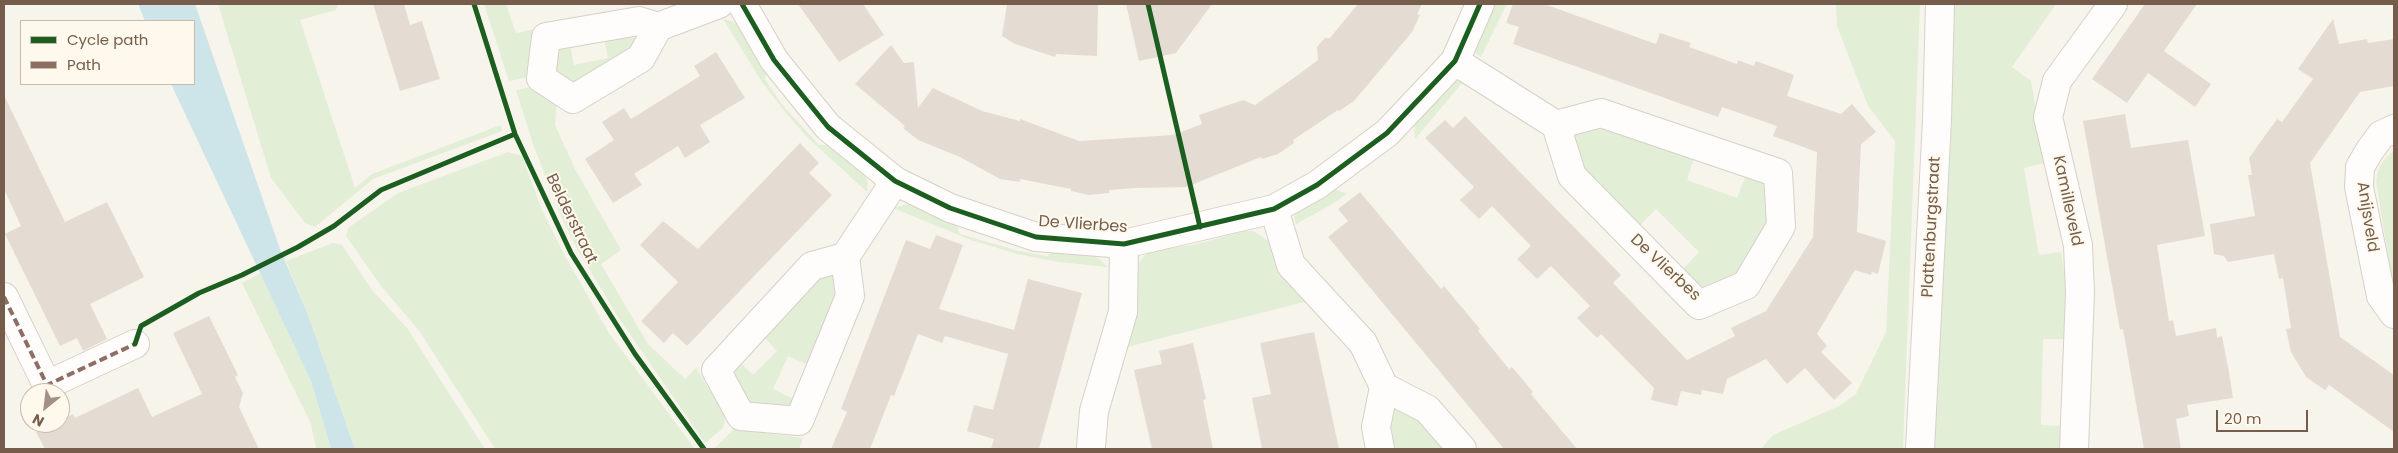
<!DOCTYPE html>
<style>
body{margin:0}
#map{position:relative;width:2398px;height:453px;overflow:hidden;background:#f7f4ec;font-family:Poppins,sans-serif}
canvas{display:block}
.frame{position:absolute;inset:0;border:5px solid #765d4b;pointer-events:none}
.legend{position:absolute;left:20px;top:20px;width:175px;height:65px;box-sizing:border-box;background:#fff9ed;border:1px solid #c8bbac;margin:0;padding:6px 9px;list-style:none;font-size:15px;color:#765d4b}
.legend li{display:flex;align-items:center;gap:10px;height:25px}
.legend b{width:25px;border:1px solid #c8bbac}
.north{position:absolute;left:20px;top:383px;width:50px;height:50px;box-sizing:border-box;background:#fff9ed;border:1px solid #c8bbac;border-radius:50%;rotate:209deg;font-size:14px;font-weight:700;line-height:20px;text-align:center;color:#765d4b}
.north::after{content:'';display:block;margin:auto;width:18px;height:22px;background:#a39283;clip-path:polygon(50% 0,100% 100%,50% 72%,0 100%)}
.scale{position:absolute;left:2216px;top:410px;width:92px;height:22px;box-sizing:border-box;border:2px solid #765d4b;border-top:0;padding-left:6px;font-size:15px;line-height:18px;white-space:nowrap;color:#765d4b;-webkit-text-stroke:4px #fff9ed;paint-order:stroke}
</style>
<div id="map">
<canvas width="2398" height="453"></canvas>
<div class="frame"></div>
<ul class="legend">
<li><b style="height:6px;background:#1b5e20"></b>Cycle path</li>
<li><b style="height:6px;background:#8d6e63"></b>Path</li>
</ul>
<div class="north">N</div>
<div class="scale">20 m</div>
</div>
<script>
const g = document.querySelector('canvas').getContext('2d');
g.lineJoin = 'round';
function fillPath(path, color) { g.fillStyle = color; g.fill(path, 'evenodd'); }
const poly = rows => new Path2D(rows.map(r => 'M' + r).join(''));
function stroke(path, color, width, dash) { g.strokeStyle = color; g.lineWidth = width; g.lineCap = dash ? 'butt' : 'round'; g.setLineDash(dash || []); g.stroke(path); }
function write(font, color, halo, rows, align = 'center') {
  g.font = font + ' Poppins,sans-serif'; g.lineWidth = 4; g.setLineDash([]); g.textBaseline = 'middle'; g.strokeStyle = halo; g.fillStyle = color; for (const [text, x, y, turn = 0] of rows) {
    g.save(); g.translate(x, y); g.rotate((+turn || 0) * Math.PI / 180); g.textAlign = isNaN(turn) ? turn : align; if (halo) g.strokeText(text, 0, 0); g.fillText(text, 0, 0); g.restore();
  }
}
fillPath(poly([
 [218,4,338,4,336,10,300,20,355,188,372,174,501,125,502,131,373,179,315,227,305,223,271,178],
 [484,4,506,4,516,33,535,29,529,77,509,81],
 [1493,4,1507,4,1481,57,1475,53,1475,41],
 [1836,4,1920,4,1903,449,1761,449,1773,435,1839,406,1856,394,1886,332,1895,141,1868,106,1837,26],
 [1954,4,2056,4,2012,67,2031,81,2045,163,2024,168,2039,255,2061,252,2069,299,2065,339,2043,339,2041,425,2063,426,2061,449,1934,449],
 [723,19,731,21,742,28,767,71,765,79,780,102,819,145,830,145,863,172,868,183,867,192,808,138,785,112,762,82],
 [621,33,637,39,630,53,574,86,552,70,555,51,560,47,570,44,574,65,608,58,604,38],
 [1456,81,1463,82,1415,139,1414,124,1446,85],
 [536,86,557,102,555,125,575,169,621,250,601,264,648,344,685,379,696,368,724,414,725,422,722,429,705,443,618,317,576,247,561,216,534,147,516,90],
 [1605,126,1694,158,1687,180,1737,198,1745,177,1763,183,1770,192,1770,227,1739,275,1702,292,1681,271,1699,252,1656,209,1638,227,1582,171,1568,133],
 [2394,150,2394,291,2376,181,2378,170,2384,160],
 [508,152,522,156,542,210,565,256,609,333,695,449,495,449,420,332,381,286,346,236,348,228,398,193],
 [1335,189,1347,194,1331,205,1296,224,1294,217,1302,207],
 [908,204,956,223,960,234,1019,251,1047,256,1055,248,1088,254,1100,259,1107,267,1059,262,1017,254,971,240,893,208],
 [1244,231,1253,231,1270,242,1308,301,1123,348,1137,265,1145,255,1153,250,1193,245],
 [333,243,342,245,372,290,407,328,485,449,355,449,308,315,286,261],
 [833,272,835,295,809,365,788,356,773,389,794,399,790,405,787,409,751,405,730,370,737,359,753,375,777,351,762,335,814,279],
 [261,273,311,381,331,449,316,449,311,424,242,283],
 [1393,407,1424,422,1446,449,1386,449],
 [734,429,803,438,799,449,714,449]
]), '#e3eed7');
fillPath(poly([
 [138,4,195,4,280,249,308,315,355,449,331,449,311,381,171,84,194,84,194,21,145,21]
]), '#cde5e8');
fillPath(poly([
 [373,4,404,4,410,25,422,21,440,79,400,91],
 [798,4,863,4,884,35,839,62],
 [1007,4,1098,4,1097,56,1056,54,1055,57,1015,44,1002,36],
 [1126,4,1212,4,1176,53,1139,61],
 [1358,4,1422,4,1417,14,1420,15,1412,32,1354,101,1339,111,1338,110,1293,140,1294,143,1278,154,1262,159,1261,157,1186,187,1135,188,1109,190,1109,193,1089,195,1071,191,1071,189,1020,179,1020,182,1000,179,960,157,918,140,903,128,905,126,855,84,891,45,904,63,914,62,918,108,933,88,982,111,1020,121,1020,119,1079,141,1173,135,1202,124,1199,115,1243,100,1255,105,1298,75,1318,60,1317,47,1325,38,1330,38],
 [1513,4,1544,4,1656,44,1660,33,1691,43,1689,47,1737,64,1738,60,1754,66,1756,61,1794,75,1787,96,1841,114,1852,104,1876,132,1861,144,1857,232,1886,241,1878,274,1872,272,1871,275,1855,270,1817,334,1827,346,1821,352,1852,383,1834,400,1805,368,1787,384,1766,359,1727,379,1723,394,1702,390,1701,395,1681,391,1677,406,1651,400,1654,388,1601,334,1597,338,1577,318,1590,306,1551,266,1537,279,1517,259,1531,246,1492,206,1479,219,1460,200,1474,187,1425,138,1445,120,1453,128,1465,116,1621,275,1613,283,1687,360,1735,336,1731,328,1766,311,1813,237,1817,152,1773,136,1777,126,1722,107,1718,117,1513,44,1519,27,1506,23],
 [2145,4,2197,4,2164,51,2211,84,2195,107,2148,73,2127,103,2092,79],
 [2333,19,2339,44,2367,39,2368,43,2394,39,2394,86,2360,92,2310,163,2340,337,2394,375,2394,432,2329,385,2325,390,2306,377,2291,352,2286,329,2291,328,2283,278,2279,279,2274,254,2228,262,2224,256,2214,254,2210,224,2255,216,2248,175,2252,175,2249,158,2277,119,2282,122,2313,79,2298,69],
 [716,52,745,98,700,125,710,142,685,158,678,146,634,174,642,185,613,203,585,159,614,140,602,122,624,108,631,119,700,76,694,66],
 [4,95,65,222,107,202,144,277,90,304,107,339,83,351,77,338,60,346,5,234,21,226,4,189],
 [2125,114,2131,148,2188,140,2205,236,2157,245,2169,321,2173,320,2176,336,2216,328,2217,338,2222,336,2229,372,2233,398,2187,405,2189,416,2176,419,2181,449,2144,449,2123,329,2120,330,2083,121],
 [800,143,819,163,809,173,832,195,687,346,673,333,664,343,641,321,678,282,640,245,663,221,698,249],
 [1360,192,1441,289,1444,286,1480,329,1478,331,1509,369,1512,367,1533,392,1531,394,1577,449,1504,449,1470,408,1328,237,1348,221,1338,209],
 [936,235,963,245,939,309,1014,330,1028,279,1082,293,1039,449,991,449,994,439,967,431,974,405,993,410,1008,354,945,336,942,343,918,334,894,396,891,395,870,449,831,449,847,412,841,409,906,240,930,249],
 [209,316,238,375,235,377,243,393,239,407,259,449,45,449,36,432,54,423,60,423,60,420,73,414,75,418,138,388,152,417,202,394,173,333],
 [1314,332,1339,449,1262,449,1252,398,1271,394,1260,343],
 [1193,343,1206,399,1203,400,1213,449,1152,449,1134,370,1162,364,1159,351]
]), '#e4dcd3');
const street = poly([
 [742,4,774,60,828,127,895,181,950,208,1036,237,1124,244,1274,209,1317,185,1387,133,1455,61,1480,4],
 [658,27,641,58,573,99,541,78,546,37,639,21,658,27,719,4],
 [1455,61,1556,125,1572,176,1699,305,1746,285,1781,226,1778,173,1601,113,1556,125],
 [2394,129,2381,135,2370,150,2360,167,2359,187,2381,296,2394,314],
 [1274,209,1291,265,1363,343,1384,387,1376,427,1380,449],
 [845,257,812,266,716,370,741,416,799,421,850,296,845,257,895,181],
 [4,297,47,385,135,344],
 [1384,387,1427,409,1462,449],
 [1091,446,1094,411,1123,312,1124,244],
 [2074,449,2080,293,2078,245,2048,117,2057,81,2113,4]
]);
const secondary = poly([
 [1920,449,1937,120,1940,4]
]);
stroke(street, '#d6d0c8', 30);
stroke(secondary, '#d7d1ca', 30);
stroke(street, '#fefdfc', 28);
stroke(secondary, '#fefdfc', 28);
stroke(poly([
 [4,297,47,385,135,344]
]), '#8d6e63', 4, [8, 4]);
stroke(poly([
 [474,4,515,134,571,253,635,354,704,449],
 [742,4,774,60,828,127,895,181,950,208,1036,237,1124,244,1274,209,1317,185,1387,133,1455,61,1480,4],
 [1148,4,1200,227],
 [135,344,141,326,199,293,242,275,298,247,334,226,381,190,515,134]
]), '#1b5e20', 5);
write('16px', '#765d4b', '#fff9ed', [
 ["Kamilleveld",2067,201,78],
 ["Anijsveld",2367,217,81],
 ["Belderstraat",571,219,64],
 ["De Vlierbes",1083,225,4],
 ["Plattenburgstraat",1932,227,-87],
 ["De Vlierbes",1665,268,43]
]);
</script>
